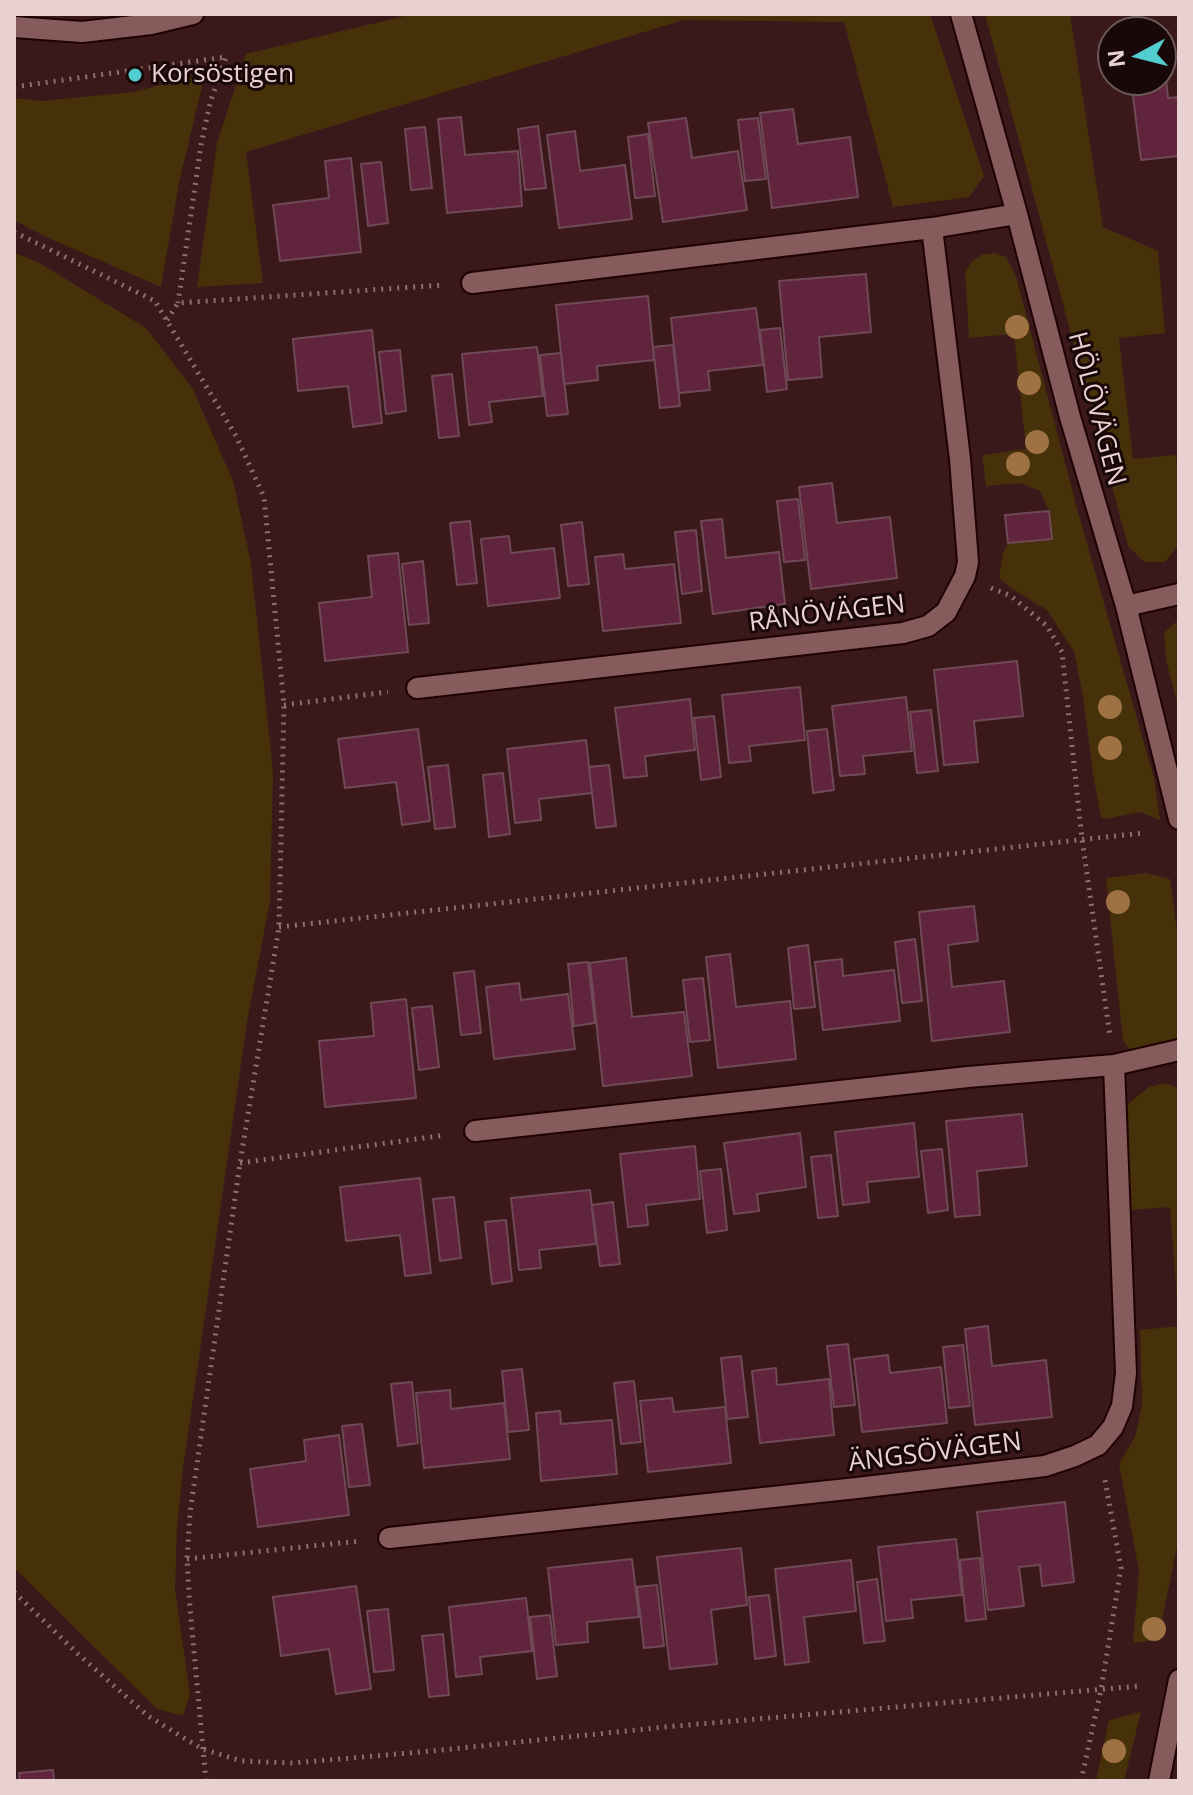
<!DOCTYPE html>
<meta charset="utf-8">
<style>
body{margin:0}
#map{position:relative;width:1193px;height:1795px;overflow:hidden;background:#3b181a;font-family:"Open Sans",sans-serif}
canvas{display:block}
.frame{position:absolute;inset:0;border:16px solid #e9d1d1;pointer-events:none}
.north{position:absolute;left:1097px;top:16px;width:80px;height:80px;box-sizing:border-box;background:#180809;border:2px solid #6c5859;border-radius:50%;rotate:263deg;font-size:22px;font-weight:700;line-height:32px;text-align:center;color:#e9d1d1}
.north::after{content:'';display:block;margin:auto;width:28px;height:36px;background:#52cdd0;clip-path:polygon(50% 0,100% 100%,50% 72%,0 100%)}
</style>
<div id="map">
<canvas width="1193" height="1795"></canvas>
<div class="frame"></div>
<div class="north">N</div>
</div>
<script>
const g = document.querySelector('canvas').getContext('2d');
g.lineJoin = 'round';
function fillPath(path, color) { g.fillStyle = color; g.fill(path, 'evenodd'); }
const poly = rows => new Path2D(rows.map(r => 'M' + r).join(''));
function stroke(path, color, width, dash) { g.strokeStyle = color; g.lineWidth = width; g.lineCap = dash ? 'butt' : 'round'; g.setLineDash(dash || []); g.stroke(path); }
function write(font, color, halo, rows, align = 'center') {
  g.font = font + ' "Open Sans",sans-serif'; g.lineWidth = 6; g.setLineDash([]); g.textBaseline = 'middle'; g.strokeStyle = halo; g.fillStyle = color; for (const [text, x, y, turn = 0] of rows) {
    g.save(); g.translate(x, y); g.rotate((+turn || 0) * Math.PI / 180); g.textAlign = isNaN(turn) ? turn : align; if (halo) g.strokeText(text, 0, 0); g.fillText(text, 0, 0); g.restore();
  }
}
fillPath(poly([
 [413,14,930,14,984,176,969,197,893,207,844,22,684,20,246,152,263,283,197,287,217,143,246,54],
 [985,14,1070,14,1103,227,1158,251,1165,333,1119,338,1133,459,1176,455,1179,487,1179,545,1165,562,1144,562,1128,546],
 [205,74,179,183,161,287,46,237,14,220,14,98,42,101,133,92],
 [14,253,38,262,146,328,193,389,233,481,251,563,273,771,270,901,247,1022,183,1469,177,1528,175,1590,190,1695,183,1716,157,1709,14,1568],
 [994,253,1006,257,1016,276,1078,512,1154,778,1160,820,1140,812,1105,819,1101,817,1093,774,1083,696,1074,652,1047,610,1012,589,999,578,1003,553,1008,543,1052,538,1049,511,1040,491,1020,483,986,486,982,455,1026,449,1014,334,969,338,965,272,972,261,981,255],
 [1179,619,1179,710,1166,660,1164,633],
 [1146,873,1170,879,1179,944,1179,1037,1172,1043,1131,1050,1123,1041,1106,878],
 [1164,1083,1179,1088,1179,1537,1158,1640,1133,1643,1139,1571,1119,1464,1135,1437,1142,1405,1140,1330,1179,1326,1170,1207,1130,1210,1128,1104,1149,1087],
 [1141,1712,1124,1781,1096,1781,1109,1720]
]), '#46310a');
const building = poly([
 [1164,57,1168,98,1179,97,1179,156,1141,160,1131,80,1161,80,1161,58,1164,57],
 [793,109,798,144,850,137,858,197,772,208,760,113,793,109],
 [461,117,465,155,518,151,522,206,447,213,438,119,461,117],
 [686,118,692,158,738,151,747,210,663,222,648,123,686,118],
 [758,118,766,179,745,181,738,120,758,118],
 [538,126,546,188,525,190,518,129,538,126],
 [425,127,432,188,411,190,405,129,425,127],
 [575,131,580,171,625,165,632,219,559,228,547,135,575,131],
 [648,134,655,196,635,198,628,137,648,134],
 [351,158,361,252,280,261,273,205,329,198,325,161,351,158],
 [381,162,388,223,368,226,361,164,381,162],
 [866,274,871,332,819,337,822,377,788,380,779,281,866,274],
 [648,296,654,360,597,366,598,380,564,384,556,305,648,296],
 [756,308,763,365,708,371,710,390,679,393,671,318,756,308],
 [780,328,787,389,767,392,760,330,780,328],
 [372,330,382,423,353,427,348,386,298,391,293,339,372,330],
 [673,345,680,406,660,408,653,347,673,345],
 [537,347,543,396,489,402,492,422,469,425,462,354,537,347],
 [400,350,406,411,386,414,379,352,400,350],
 [561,353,568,414,547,416,540,355,561,353],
 [452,374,459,436,439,438,432,376,452,374],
 [832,483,837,523,890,517,897,578,811,589,799,487,832,483],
 [798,499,805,560,784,562,777,501,798,499],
 [1049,511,1052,539,1008,543,1005,515,1049,511],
 [722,519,726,558,779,552,785,604,713,614,701,521,722,519],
 [470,521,477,583,457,585,450,523,470,521],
 [582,522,589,584,568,586,561,525,582,522],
 [696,530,702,591,682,594,675,532,696,530],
 [509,536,511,553,554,548,560,598,488,606,481,539,509,536],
 [398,553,408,652,325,661,319,603,372,597,368,556,398,553],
 [623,554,625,569,674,564,681,623,603,631,595,557,623,554],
 [423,561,429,623,409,625,402,564,423,561],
 [1017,661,1023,716,974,721,978,762,944,765,934,670,1017,661],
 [800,687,805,740,749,746,751,761,729,763,722,695,800,687],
 [906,697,912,751,863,756,865,774,840,776,832,706,906,697],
 [690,699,695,750,645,756,647,776,624,778,615,708,690,699],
 [931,710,938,771,917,773,910,712,931,710],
 [714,716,721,777,701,780,694,718,714,716],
 [418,729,430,821,402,825,396,782,345,788,338,739,418,729],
 [827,729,834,790,813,793,807,731,827,729],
 [586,740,592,793,539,799,541,820,515,823,507,749,586,740],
 [448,765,455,827,435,829,428,767,448,765],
 [609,765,616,826,596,828,589,767,609,765],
 [503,773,510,834,489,837,483,775,503,773],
 [974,906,978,941,948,945,952,987,1004,981,1010,1032,932,1041,919,912,974,906],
 [915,939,922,1001,902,1003,895,942,915,939],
 [808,945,815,1007,794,1009,788,948,808,945],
 [730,954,736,1007,790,1001,796,1059,718,1068,706,957,730,954],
 [626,958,632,1017,684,1012,692,1076,603,1086,590,963,626,958],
 [842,959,843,976,894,970,900,1021,823,1030,815,962,842,959],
 [588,962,595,1023,574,1026,568,964,588,962],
 [474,971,481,1033,461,1035,454,973,474,971],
 [703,978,710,1040,690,1042,683,980,703,978],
 [519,983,521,1000,568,994,575,1049,494,1059,486,987,519,983],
 [406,999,416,1098,325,1107,319,1041,374,1036,371,1003,406,999],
 [432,1006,439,1067,419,1070,412,1008,432,1006],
 [1022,1114,1027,1166,977,1171,980,1215,955,1217,946,1121,1022,1114],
 [914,1123,919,1177,867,1182,869,1202,843,1205,835,1132,914,1123],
 [800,1133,806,1187,757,1194,759,1211,734,1214,724,1143,800,1133],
 [695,1146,700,1199,646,1205,648,1225,628,1227,620,1154,695,1146],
 [942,1149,948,1210,928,1213,921,1151,942,1149],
 [831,1155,838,1216,818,1218,811,1157,831,1155],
 [721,1169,727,1230,707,1233,700,1171,721,1169],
 [420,1178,431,1273,405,1276,400,1235,346,1241,340,1187,420,1178],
 [590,1190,596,1244,539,1250,541,1268,519,1270,511,1198,590,1190],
 [454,1197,461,1258,440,1261,433,1199,454,1197],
 [613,1202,620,1264,600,1266,592,1205,613,1202],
 [506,1220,512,1281,492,1284,485,1222,506,1220],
 [988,1326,992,1366,1046,1360,1052,1417,975,1425,965,1329,988,1326],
 [848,1344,855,1405,834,1407,827,1346,848,1344],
 [963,1345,970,1406,949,1408,943,1347,963,1345],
 [888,1355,890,1373,941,1367,947,1423,862,1432,854,1359,888,1355],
 [741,1356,748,1417,727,1419,721,1358,741,1356],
 [776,1368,777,1385,829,1379,834,1435,760,1443,752,1371,776,1368],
 [522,1369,529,1430,508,1432,502,1371,522,1369],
 [634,1381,641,1442,621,1444,614,1383,634,1381],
 [412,1382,418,1443,398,1446,391,1384,412,1382],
 [450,1390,451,1409,504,1403,510,1459,424,1468,416,1393,450,1390],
 [672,1398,674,1412,725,1407,731,1463,648,1472,640,1401,672,1398],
 [560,1411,561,1424,612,1420,617,1474,541,1481,536,1413,560,1411],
 [362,1424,370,1485,349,1487,342,1426,362,1424],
 [339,1435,349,1515,258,1527,250,1469,306,1461,304,1440,339,1435],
 [1065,1502,1074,1582,1042,1586,1040,1565,1019,1567,1024,1606,988,1610,977,1512,1065,1502],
 [956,1539,962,1595,911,1600,913,1618,886,1621,878,1547,956,1539],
 [741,1548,747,1605,711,1610,717,1664,670,1669,657,1557,741,1548],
 [980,1558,986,1619,966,1621,960,1560,980,1558],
 [632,1559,639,1617,587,1622,588,1642,556,1645,548,1568,632,1559],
 [851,1560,856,1611,804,1617,809,1662,785,1665,775,1569,851,1560],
 [877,1579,885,1641,864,1643,857,1582,877,1579],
 [657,1585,664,1646,644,1648,637,1587,657,1585],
 [356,1586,371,1689,336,1694,329,1649,281,1656,273,1597,356,1586],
 [769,1595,776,1656,755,1659,749,1597,769,1595],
 [526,1598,532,1651,480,1657,482,1674,456,1677,449,1607,526,1598],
 [388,1609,394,1670,374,1672,367,1611,388,1609],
 [550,1615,557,1676,537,1679,530,1617,550,1615],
 [443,1634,449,1695,429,1697,422,1636,443,1634],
 [53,1770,54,1781,20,1781,19,1773,53,1770]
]);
fillPath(building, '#61243d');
stroke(building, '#704956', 2);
const minor = poly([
 [961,14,1017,214,1070,417,1126,606,1179,819],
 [472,283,932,228],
 [1126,606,1179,594],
 [417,688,903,633,928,626,946,612,965,576,968,562,960,459,932,228,1017,214],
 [475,1131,968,1077,1114,1065],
 [389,1538,857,1488,1045,1466,1075,1456,1098,1445,1113,1427,1122,1406,1126,1373,1114,1065,1179,1050],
 [1159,1781,1179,1680]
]);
const tertiary = poly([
 [14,27,82,32,151,24,193,14]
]);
stroke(minor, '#200205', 24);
stroke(tertiary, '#200205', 24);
stroke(poly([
 [14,87,226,57,210,103,201,145,178,303],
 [14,232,155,301,236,436,264,497,284,705,279,927,240,1163,190,1513,187,1559,190,1608,206,1781],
 [167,320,178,303,443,285],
 [991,588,1011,596,1047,626,1062,652,1082,839,1110,1036],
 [284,705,388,692],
 [279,927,1143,833],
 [240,1163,446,1135],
 [187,1559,360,1541],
 [14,1592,78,1654,148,1716,202,1749,242,1761,293,1763,432,1751,665,1727,1140,1686],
 [1081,1781,1101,1690,1121,1568,1104,1475]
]), '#8e7071', 5, [2, 6]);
stroke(minor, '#855b5c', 20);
stroke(tertiary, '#855b5c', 20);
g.fillStyle = '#9f7243';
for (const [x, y] of [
 [1017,327],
 [1029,383],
 [1037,442],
 [1018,464],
 [1110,707],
 [1110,748],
 [1118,902],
 [1154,1629],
 [1114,1751]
]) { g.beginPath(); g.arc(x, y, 12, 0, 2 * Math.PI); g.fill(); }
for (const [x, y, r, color] of [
 [135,75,8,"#52cdd0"]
]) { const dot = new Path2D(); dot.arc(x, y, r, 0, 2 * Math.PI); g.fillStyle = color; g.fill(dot); stroke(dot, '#180809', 3); }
write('26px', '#e9d1d1', '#180809', [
 ["Korsöstigen",151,75]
], 'left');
write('26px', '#e9d1d1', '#180809', [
 ["HÖLÖVÄGEN",1096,409,75],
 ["RÅNÖVÄGEN",827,614,-7],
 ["ÄNGSÖVÄGEN",935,1453,-7]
]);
</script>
